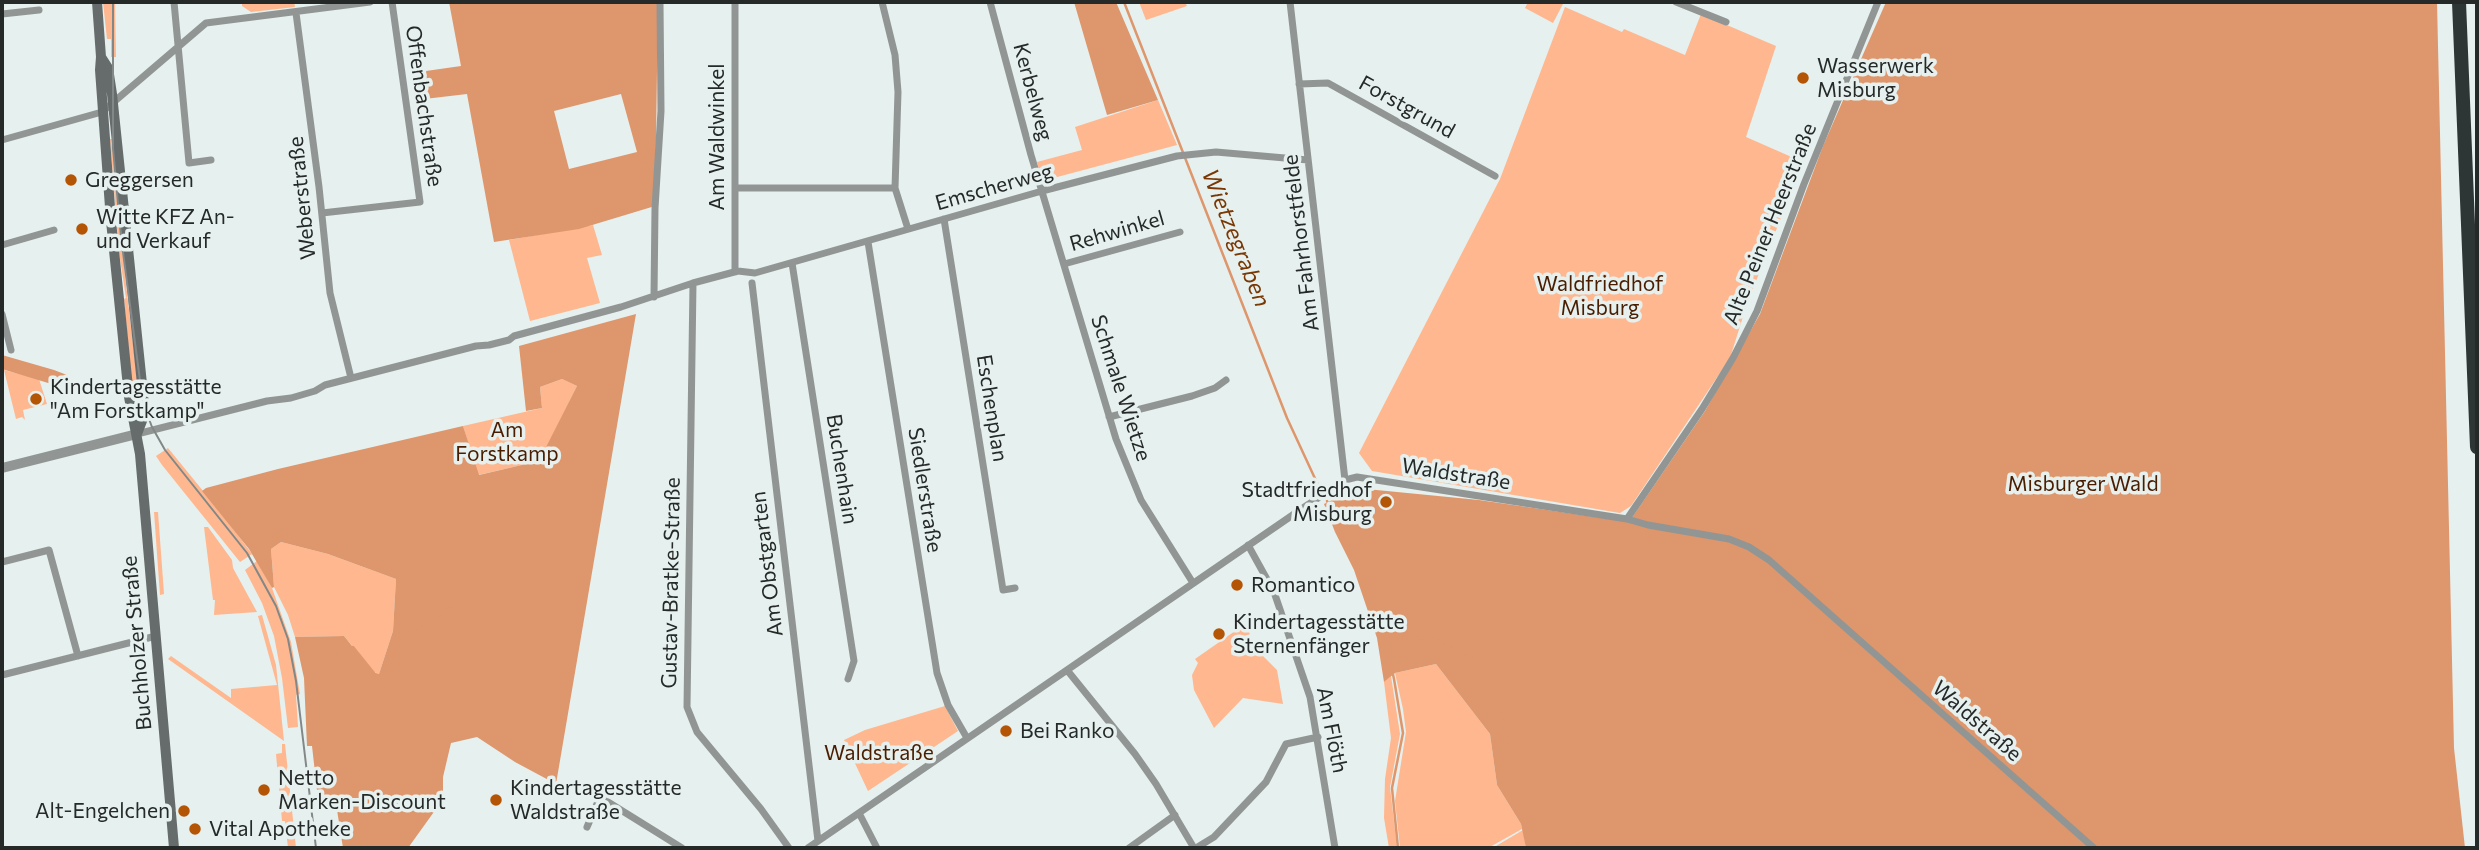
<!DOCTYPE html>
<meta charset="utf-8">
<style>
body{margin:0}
#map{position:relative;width:2479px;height:850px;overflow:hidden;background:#e6f0ee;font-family:Commissioner,sans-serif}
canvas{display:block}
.frame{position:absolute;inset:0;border:4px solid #252928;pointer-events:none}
</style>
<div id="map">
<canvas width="2479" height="850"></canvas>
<div class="frame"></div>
</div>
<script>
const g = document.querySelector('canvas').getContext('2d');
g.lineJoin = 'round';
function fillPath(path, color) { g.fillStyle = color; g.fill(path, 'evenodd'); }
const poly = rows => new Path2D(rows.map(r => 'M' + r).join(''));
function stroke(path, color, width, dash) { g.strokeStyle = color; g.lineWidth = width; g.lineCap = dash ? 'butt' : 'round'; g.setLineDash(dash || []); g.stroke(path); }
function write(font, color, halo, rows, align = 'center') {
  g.font = font + ' Commissioner,sans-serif'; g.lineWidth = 7; g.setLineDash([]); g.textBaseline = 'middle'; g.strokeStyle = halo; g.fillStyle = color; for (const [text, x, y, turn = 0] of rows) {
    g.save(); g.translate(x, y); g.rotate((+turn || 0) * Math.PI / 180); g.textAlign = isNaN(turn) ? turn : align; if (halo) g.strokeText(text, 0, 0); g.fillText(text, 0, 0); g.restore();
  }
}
fillPath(poly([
 [103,2,115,2,116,57,111,57,111,39,107,39],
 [242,2,294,2,295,7,251,12,242,6],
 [1139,2,1185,2,1187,6,1146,20],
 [1528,2,1564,2,1553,23,1525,8],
 [1565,7,1622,32,1624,29,1685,55,1701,14,1776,46,1746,137,1803,162,1747,304,1730,358,1631,506,1620,513,1372,471,1359,453,1500,179],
 [1158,100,1177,145,1046,180,1041,177,1037,162,1082,150,1075,127],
 [110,139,115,139,125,275,138,387,132,387,124,299,126,298,119,252],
 [593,225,602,255,587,258,600,303,530,321,509,240],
 [4,370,39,379,47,404,23,410,25,420,22,417,16,419],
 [562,379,577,386,540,461,478,475,463,426,542,408,540,387],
 [168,448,226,519,252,554,240,562,162,465,156,456],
 [154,512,158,512,164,594,160,595],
 [204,527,208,527,232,560,233,568,257,612,214,615,215,600,213,600],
 [281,542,328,554,396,579,393,631,379,674,374,672,344,636,295,637,288,615,274,587,271,549],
 [257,561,272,588,291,642,300,694,296,695,298,727,288,728,282,678,274,636,262,603,245,570],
 [262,615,276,665,284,741,168,659,171,656,231,698,231,689,277,685,258,616],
 [1248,622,1251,644,1277,670,1283,704,1243,698,1214,728,1194,690,1192,675,1198,663,1195,659],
 [1436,664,1490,734,1497,785,1521,824,1522,829,1488,848,1400,848,1395,801,1406,732,1403,709,1395,673],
 [1391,676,1400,734,1390,787,1397,848,1389,848,1384,818,1385,779,1391,738,1384,682],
 [945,706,958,731,868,791,844,740,865,730],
 [282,744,285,744,296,848,288,848,285,821,282,821,276,754,282,753],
 [1523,830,1526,848,1492,848,1496,846]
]), '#feb78f');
fillPath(poly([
 [449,2,658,2,655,206,579,229,494,242,467,94,416,100,412,73,461,66],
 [621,94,637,152,569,169,554,111],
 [1074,2,1116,2,1158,100,1107,115],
 [1886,2,2437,2,2454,748,2465,848,1526,848,1521,824,1497,785,1490,734,1436,664,1395,673,1384,682,1377,638,1354,570,1335,532,1324,504,1356,488,1479,500,1629,522,1705,411,1760,314,1823,146],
 [636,314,556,784,515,762,477,737,451,743,443,777,443,791,436,809,408,848,343,848,337,810,318,799,312,746,307,746,304,678,295,637,344,636,373,672,379,674,393,631,396,579,328,554,281,542,271,549,274,587,272,588,249,549,202,491,206,488,278,469,463,426,479,475,539,461,577,386,562,379,540,387,542,408,526,411,519,346],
 [2,355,54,370,67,375,68,380,58,382,58,386,2,369]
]), '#de966c');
stroke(poly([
 [1124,2,1287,418,1318,485],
 [593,374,621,320],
 [1327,501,1351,551,1385,637,1394,679,1403,733,1392,788,1398,848],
 [456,602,533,488,583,391],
 [1385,637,1429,638,1449,644,1473,658,1495,696,1507,724,1512,761,1520,776,1531,794,1574,840,1586,848],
 [353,647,374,673],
 [342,813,357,780,399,644,406,635,452,607]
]), '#de966c', 2.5);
stroke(poly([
 [174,2,189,163,211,160],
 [735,2,735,272],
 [882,2,895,55,898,92,895,188,908,229],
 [990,2,1031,155,1116,439,1141,500,1193,583],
 [1290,2,1345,480],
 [1676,2,1726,22],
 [296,13,319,187,330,293,351,378],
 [2,14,39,10],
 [1299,84,1328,83,1495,176],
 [2,140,102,112,206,23,370,2],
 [735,188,895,188],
 [322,213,420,202,392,2],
 [944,219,1003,590,1015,588],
 [868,242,937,673,948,705,967,738],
 [2,245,54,230],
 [792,263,854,661,848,679],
 [1064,264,1180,232],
 [693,283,687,707,697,732,761,809,789,848],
 [752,283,818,841],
 [654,297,655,208,661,111,660,2],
 [2,314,11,350],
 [1109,417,1192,396,1215,388,1226,380],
 [137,434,267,401,291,398,315,391,325,385,476,346,489,345,509,340,514,336,621,307,693,283,738,271,755,273,1042,191,1177,156,1216,152,1308,160],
 [1627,519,1702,409,1733,358,1757,311,1804,184,1878,2],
 [1248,545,1274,592,1310,697,1335,848],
 [2,562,49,550,78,656],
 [1067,670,1135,754,1156,784,1194,848],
 [2,675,156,636],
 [859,813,877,848],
 [587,827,600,797,682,848],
 [808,848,1300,510,1345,480,1357,477,1627,519,1648,525,1729,539,1749,547,1769,560,2094,848],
 [1129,848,1175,815],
 [1196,848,1214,837,1266,782,1286,744,1318,737]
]), '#919695', 7);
stroke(poly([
 [2,468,137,434]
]), '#919695', 10);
stroke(poly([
 [97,2,101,57,100,70,111,221,129,397,140,454,174,848],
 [101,57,108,68,112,94,145,413,137,434]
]), '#666c6b', 10);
stroke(poly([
 [2459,2,2477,447]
]), '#2e3635', 14);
stroke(poly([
 [113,2,113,148,121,237,143,403,152,427,165,450,247,553,276,606,288,639,296,681,316,848]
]), '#828887', 2);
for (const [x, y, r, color] of [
 [1803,78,7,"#b45506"],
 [71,180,7,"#b45506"],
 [82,229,7,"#b45506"],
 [36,399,7,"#b45506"],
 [1386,502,7,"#b45506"],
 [1237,585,7,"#b45506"],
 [1219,634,7,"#b45506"],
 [1006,731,7,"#b45506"],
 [264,790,7,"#b45506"],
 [496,800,7,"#b45506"],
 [184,811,7,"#b45506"],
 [195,829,7,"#b45506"]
]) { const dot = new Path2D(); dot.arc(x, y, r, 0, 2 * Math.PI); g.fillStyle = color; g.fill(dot); stroke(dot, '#e6f0ee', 2.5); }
write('21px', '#252928', '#e6f0ee', [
 ["Wasserwerk",1817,66],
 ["Misburg",1817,90],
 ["Greggersen",85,180],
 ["Witte KFZ An-",96,217],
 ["und Verkauf",96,241],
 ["Kindertagesstätte",50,387],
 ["\"Am Forstkamp\"",50,411],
 ["Stadtfriedhof",1372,490,"right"],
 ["Misburg",1372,514,"right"],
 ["Romantico",1251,585],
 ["Kindertagesstätte",1233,622],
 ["Sternenfänger",1233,646],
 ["Bei Ranko",1020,731],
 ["Netto",278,778],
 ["Marken-Discount",278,802],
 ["Kindertagesstätte",510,788],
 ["Waldstraße",510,812],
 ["Alt-Engelchen",170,811,"right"],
 ["Vital Apotheke",209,829]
], 'left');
write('21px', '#252928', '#e6f0ee', [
 ["Kerbelweg",1033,92,75],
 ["Offenbachstraße",424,106,82],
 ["Forstgrund",1407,107,29],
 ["Am Waldwinkel",717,137,-90],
 ["Emscherweg",994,187,-16],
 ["Weberstraße",302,198,-96],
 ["Alte Peiner Heerstraße",1770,224,-68],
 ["Rehwinkel",1117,231,-16],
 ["Am Fahrhorstfelde",1301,243,-97],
 ["Schmale Wietze",1121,388,72],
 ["Eschenplan",992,408,81],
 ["Buchenhain",842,469,81],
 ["Waldstraße",1456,474,9],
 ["Siedlerstraße",925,490,81],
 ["Am Obstgarten",767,564,-97],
 ["Gustav-Bratke-Straße",671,583,-89],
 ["Buchholzer Straße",137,643,-95],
 ["Waldstraße",1977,721,41],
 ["Am Flöth",1332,730,79]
]);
write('21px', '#4a1d00', '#e6f0ee', [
 ["Waldfriedhof",1600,284],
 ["Misburg",1600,308],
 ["Am",507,430],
 ["Forstkamp",507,454],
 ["Misburger Wald",2083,484],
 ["Waldstraße",879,753]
]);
write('italic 23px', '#793804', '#e6f0ee', [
 ["Wietzegraben",1236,238,68]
]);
</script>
